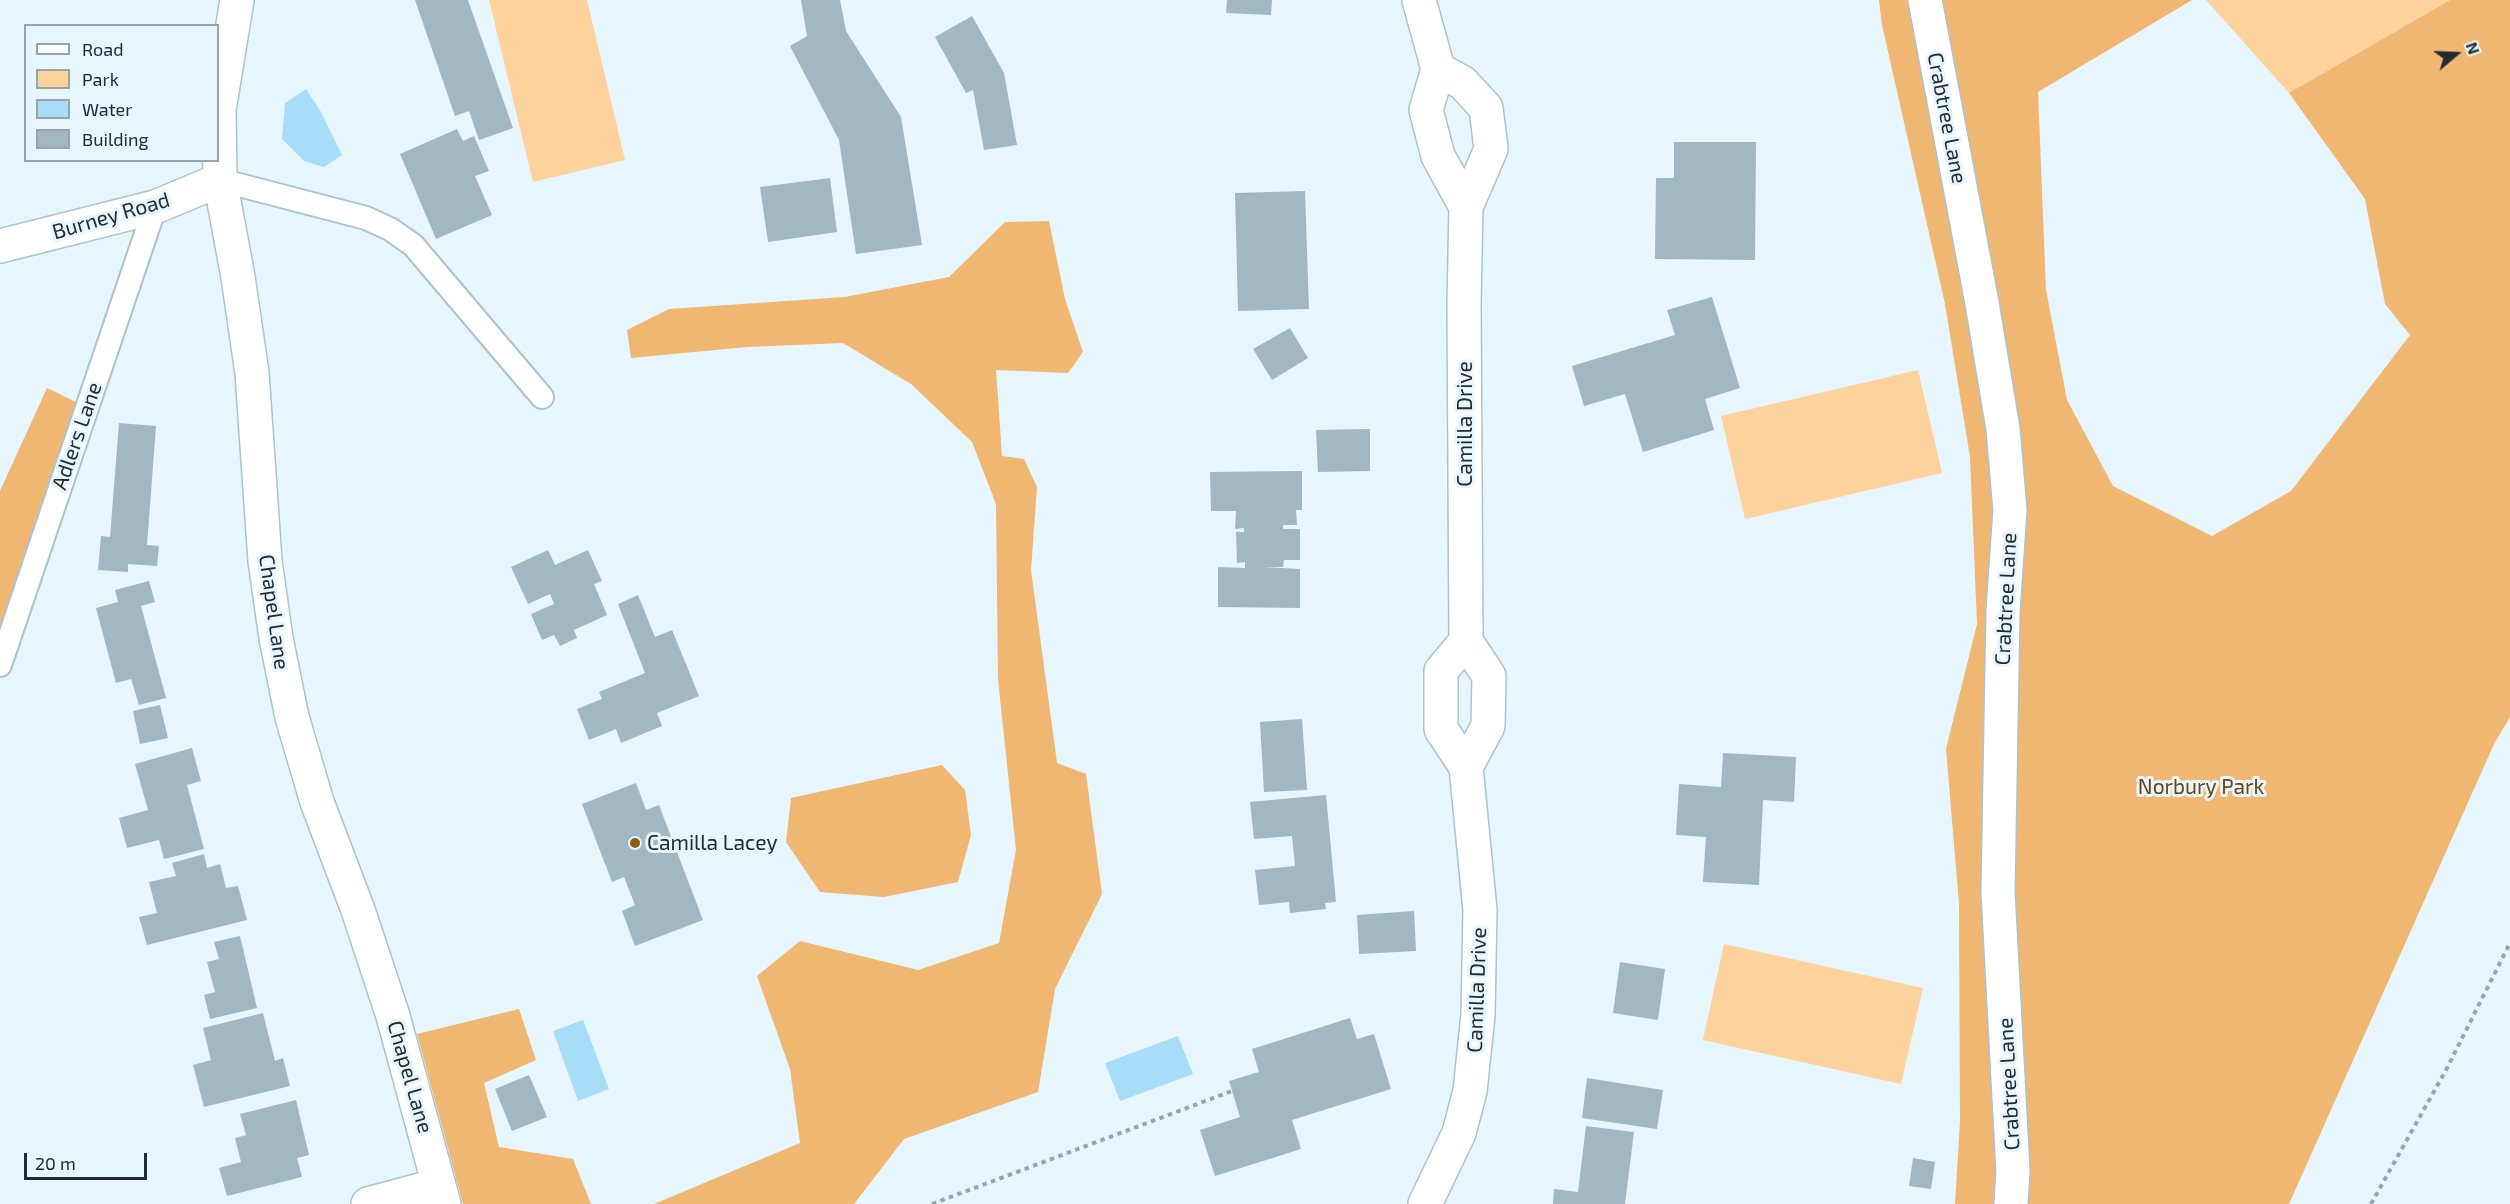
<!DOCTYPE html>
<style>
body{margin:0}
#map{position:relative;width:2510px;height:1204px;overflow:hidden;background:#e7f5fc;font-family:"Exo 2",sans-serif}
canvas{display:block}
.legend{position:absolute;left:24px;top:24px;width:195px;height:138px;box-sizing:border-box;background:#e7f5fc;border:2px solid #99a4aa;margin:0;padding:8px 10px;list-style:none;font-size:18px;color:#232b30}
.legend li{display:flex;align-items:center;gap:12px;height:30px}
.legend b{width:30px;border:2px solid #99a4aa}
.north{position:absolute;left:2426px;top:24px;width:60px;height:60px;-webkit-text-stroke:4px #e7f5fc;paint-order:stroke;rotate:71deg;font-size:16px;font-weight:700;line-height:24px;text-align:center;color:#232b30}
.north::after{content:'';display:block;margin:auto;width:21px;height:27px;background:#232b30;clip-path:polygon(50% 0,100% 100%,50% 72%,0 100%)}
.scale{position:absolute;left:24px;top:1153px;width:123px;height:27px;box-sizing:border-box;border:3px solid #232b30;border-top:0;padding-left:8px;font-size:18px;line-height:21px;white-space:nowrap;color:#232b30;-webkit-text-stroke:4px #e7f5fc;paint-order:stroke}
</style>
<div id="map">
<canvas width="2510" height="1204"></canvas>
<ul class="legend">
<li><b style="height:8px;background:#fff"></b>Road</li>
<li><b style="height:16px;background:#fed29d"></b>Park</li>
<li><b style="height:16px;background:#a8ddf7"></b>Water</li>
<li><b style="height:16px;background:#a1b7c2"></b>Building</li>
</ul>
<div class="north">N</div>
<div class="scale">20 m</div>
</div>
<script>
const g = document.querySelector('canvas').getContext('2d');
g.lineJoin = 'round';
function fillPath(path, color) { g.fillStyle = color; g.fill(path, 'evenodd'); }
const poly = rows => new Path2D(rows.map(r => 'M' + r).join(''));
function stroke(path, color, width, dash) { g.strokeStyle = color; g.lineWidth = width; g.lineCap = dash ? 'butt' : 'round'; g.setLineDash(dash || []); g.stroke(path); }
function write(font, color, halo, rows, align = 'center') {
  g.font = font + ' "Exo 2",sans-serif'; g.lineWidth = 6; g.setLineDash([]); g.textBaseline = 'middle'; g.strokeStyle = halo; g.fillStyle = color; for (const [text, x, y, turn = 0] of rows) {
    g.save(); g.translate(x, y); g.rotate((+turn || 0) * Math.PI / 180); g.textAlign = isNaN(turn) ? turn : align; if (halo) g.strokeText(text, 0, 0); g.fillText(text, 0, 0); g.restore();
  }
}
fillPath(poly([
 [489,0,587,0,625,160,533,182],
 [2206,0,2450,0,2289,93],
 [1918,370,1942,473,1745,519,1721,416],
 [1724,944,1923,988,1901,1084,1703,1040]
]), '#fed29d');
fillPath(poly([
 [1879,0,2192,0,2038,92,2046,290,2067,400,2113,486,2212,536,2291,491,2410,335,2385,304,2365,199,2289,93,2450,0,2510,0,2510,717,2494,744,2289,1204,1955,1204,1960,1122,1959,904,1946,749,1977,624,1970,457,1945,304,1882,25],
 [1049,221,1065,299,1083,352,1068,373,996,370,1002,456,1024,459,1037,487,1031,570,1057,763,1086,774,1102,894,1055,989,1038,1092,904,1139,854,1204,654,1204,800,1143,790,1069,757,976,800,941,918,970,999,943,1016,850,998,679,996,504,972,442,911,384,843,343,747,347,631,358,627,330,669,309,845,297,949,277,1005,222],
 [47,388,78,403,0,627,0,491],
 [942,765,965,790,971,835,958,882,884,897,820,892,786,842,791,798],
 [519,1009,536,1060,484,1083,499,1147,573,1159,591,1204,463,1204,417,1034]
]), '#f0b772');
fillPath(poly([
 [306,89,321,112,342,155,324,167,304,161,282,139,285,103],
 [583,1020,609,1089,578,1101,553,1031],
 [1178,1036,1193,1074,1120,1101,1105,1063]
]), '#a8ddf7');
fillPath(poly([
 [415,0,468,0,513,128,479,140,469,111,455,116],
 [801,0,840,0,846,31,901,117,922,245,856,254,839,140,790,46,807,36],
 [1227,0,1272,0,1271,15,1226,13],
 [972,16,1004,73,1017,145,984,150,973,90,966,93,935,37],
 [457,129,463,141,474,136,489,171,475,176,492,215,436,239,400,154],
 [1674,142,1756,142,1755,260,1655,259,1656,178,1674,178],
 [830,178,837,232,768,242,760,187],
 [1305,191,1309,309,1238,311,1235,193],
 [1712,297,1740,388,1705,399,1714,430,1643,452,1625,394,1584,406,1572,366,1675,335,1667,310],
 [1290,328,1308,358,1272,380,1253,349],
 [119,423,156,426,147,545,159,546,157,566,128,564,128,572,98,570,101,536,110,537],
 [1370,429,1370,471,1318,472,1316,430],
 [1302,471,1302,510,1296,510,1297,525,1283,525,1283,529,1300,529,1300,560,1284,560,1283,567,1263,567,1300,569,1300,608,1218,607,1218,567,1245,568,1245,562,1237,563,1236,532,1244,532,1244,528,1235,529,1236,511,1211,511,1210,472],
 [548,550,555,565,588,550,602,581,594,584,607,615,574,630,577,638,560,646,554,635,542,640,531,614,554,604,550,594,528,604,511,567],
 [149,581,155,602,141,606,166,698,139,705,131,679,116,683,96,608,118,602,115,590],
 [638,595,655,637,672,630,699,696,657,713,662,726,621,743,616,729,589,740,577,709,602,699,599,692,645,673,618,604],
 [160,705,168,738,140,744,133,711],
 [1302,719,1307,790,1264,792,1260,722],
 [192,748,201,781,187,785,204,849,164,859,159,840,127,848,119,818,148,810,135,764],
 [1723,753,1796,757,1794,802,1763,800,1759,885,1703,882,1706,837,1676,835,1679,784,1721,787],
 [636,783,646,810,659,805,703,920,635,946,622,911,635,905,624,877,612,882,582,804],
 [1326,795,1336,902,1325,903,1326,909,1290,913,1289,902,1259,905,1255,870,1295,866,1292,836,1254,839,1250,802],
 [204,854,207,868,220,864,226,888,238,886,247,920,147,945,139,917,157,913,149,882,176,876,172,863],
 [1414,911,1416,951,1359,954,1357,915],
 [240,936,257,1008,210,1019,204,995,215,992,207,962,219,959,214,942],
 [1620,962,1665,969,1658,1020,1613,1013],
 [263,1013,275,1061,283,1058,290,1086,204,1107,193,1065,211,1060,203,1028],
 [1350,1018,1357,1039,1374,1034,1391,1089,1292,1120,1301,1149,1215,1176,1200,1130,1240,1117,1229,1081,1259,1072,1252,1049],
 [529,1075,547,1117,512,1131,495,1089],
 [1587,1078,1663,1090,1657,1129,1582,1118],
 [296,1100,309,1155,297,1158,302,1177,227,1196,219,1168,241,1162,235,1138,246,1135,240,1114],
 [1586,1126,1634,1132,1625,1204,1553,1204,1554,1189,1578,1192],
 [1913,1158,1935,1162,1931,1189,1909,1186]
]), '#a1b7c2');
const service = poly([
 [220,180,366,218,390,229,413,245,542,397],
 [0,665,155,207]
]);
const minor = poly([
 [237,0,219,110,220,180,238,277,252,373,265,561,276,638,292,717,317,802,358,910,393,1016,444,1204],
 [1419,0,1438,69,1426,110,1438,156,1466,207,1464,303,1466,641,1441,671,1441,729,1466,767,1480,910,1478,1015,1470,1091,1459,1133,1425,1204],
 [1925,0,1982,303,2003,429,2010,510,2003,611,1998,892,2013,1171,2011,1204],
 [1438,69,1463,83,1486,108,1491,149,1466,207],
 [0,246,155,207,220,180],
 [1466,641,1489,676,1488,726,1466,767],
 [368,1204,439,1185]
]);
stroke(service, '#acc2cd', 26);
stroke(minor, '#acc2cd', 36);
stroke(poly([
 [932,1204,1232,1091],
 [2371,1204,2446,1070,2510,943]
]), '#99a5ab', 4, [4.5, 4.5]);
stroke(service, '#fff', 22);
stroke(minor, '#fff', 33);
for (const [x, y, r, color] of [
 [635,843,6,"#915e0e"]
]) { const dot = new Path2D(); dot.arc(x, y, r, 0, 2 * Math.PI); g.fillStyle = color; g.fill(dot); stroke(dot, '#e7f5fc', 2); }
write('21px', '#232b30', '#e7f5fc', [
 ["Crabtree Lane",1947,118,79],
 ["Burney Road",111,216,-16],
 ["Camilla Drive",1465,424,-90],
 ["Adlers Lane",77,436,-71],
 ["Crabtree Lane",2006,599,-87],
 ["Chapel Lane",274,612,82],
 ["Camilla Drive",1477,990,-88],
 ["Chapel Lane",410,1077,74],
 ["Crabtree Lane",2009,1084,-93]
]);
write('21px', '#6a450f', '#e7f5fc', [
 ["Norbury Park",2201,787]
]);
write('21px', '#232b30', '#e7f5fc', [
 ["Camilla Lacey",647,843]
], 'left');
</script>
